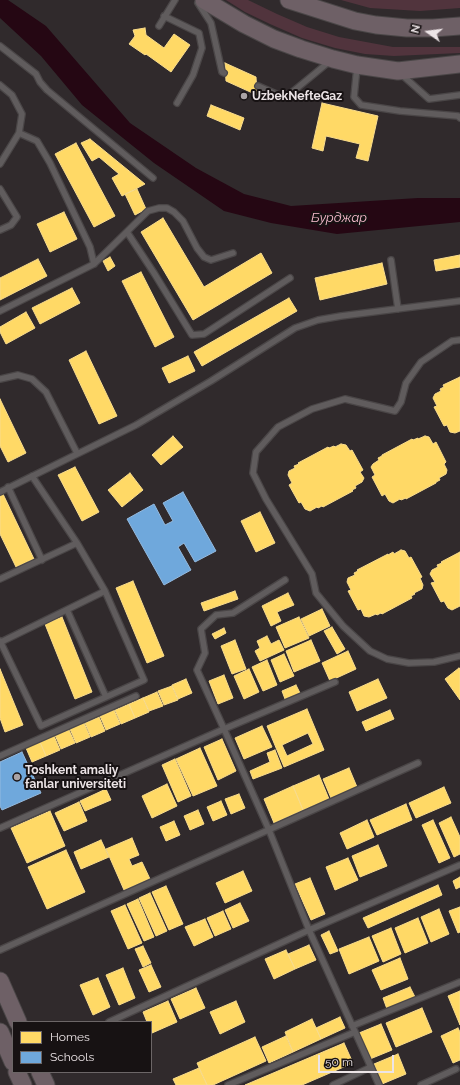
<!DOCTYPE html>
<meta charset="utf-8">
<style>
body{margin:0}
#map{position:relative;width:460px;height:1085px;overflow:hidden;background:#302a2c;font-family:Raleway,sans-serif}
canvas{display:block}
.legend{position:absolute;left:12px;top:1021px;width:140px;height:52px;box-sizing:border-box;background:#171213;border:1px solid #6c6667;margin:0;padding:5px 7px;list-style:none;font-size:12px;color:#ece4e6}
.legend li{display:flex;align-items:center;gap:8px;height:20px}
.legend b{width:20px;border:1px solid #6c6667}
.north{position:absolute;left:408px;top:12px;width:40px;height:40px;-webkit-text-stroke:3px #171213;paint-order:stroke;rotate:284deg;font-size:11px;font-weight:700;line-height:16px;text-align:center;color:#ece4e6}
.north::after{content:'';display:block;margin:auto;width:14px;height:18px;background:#ece4e6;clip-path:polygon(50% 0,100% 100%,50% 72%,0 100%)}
.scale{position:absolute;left:318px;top:1055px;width:76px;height:18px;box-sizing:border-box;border:2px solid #ece4e6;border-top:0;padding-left:5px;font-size:12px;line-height:14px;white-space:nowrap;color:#ece4e6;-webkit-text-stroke:3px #171213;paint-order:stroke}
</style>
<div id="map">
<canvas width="460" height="1085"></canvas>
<ul class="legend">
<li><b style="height:11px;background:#ffd966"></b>Homes</li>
<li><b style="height:11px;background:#6fa8dc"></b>Schools</li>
</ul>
<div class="north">N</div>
<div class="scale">50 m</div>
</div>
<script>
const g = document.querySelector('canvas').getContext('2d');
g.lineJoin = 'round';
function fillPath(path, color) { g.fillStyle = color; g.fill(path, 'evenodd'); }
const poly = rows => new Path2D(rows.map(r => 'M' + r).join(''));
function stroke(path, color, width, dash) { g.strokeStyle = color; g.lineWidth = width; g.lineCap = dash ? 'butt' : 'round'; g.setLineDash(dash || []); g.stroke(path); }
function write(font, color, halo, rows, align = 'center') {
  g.font = font + ' Raleway,sans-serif'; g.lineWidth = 4; g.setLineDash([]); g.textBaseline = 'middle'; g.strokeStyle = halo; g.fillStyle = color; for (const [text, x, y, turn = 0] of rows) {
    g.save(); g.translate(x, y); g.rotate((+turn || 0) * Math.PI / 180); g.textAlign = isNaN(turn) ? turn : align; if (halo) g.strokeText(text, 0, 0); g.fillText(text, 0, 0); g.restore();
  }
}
fillPath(poly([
 [226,0,248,0,277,14,307,27,339,37,393,47,460,47,460,53,394,56,365,54,335,48,302,38,270,24,245,12],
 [341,0,460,0,460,8,420,11,370,8]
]), '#51343d');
fillPath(poly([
 [0,0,8,0,46,26,130,123,196,168,244,194,291,206,418,198,460,198,460,222,337,234,271,223,224,211,154,163,82,105,41,56,0,18]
]), '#250713');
const homes = poly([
 [145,28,146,35,164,48,174,34,190,45,171,72,146,54,145,55,129,44,135,36,133,30,145,28],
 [225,63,256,77,257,95,226,81,225,63],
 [322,103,378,116,368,161,356,158,360,144,326,136,323,151,312,148,322,103],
 [211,105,244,118,240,130,207,116,211,105],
 [90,139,145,184,122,196,112,178,119,174,99,157,92,161,81,143,90,139],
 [76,143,115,216,94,227,55,154,76,143],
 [137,189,146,209,135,215,125,194,137,189],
 [64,212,77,239,50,252,37,224,64,212],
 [163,218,204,287,261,253,272,273,193,320,141,232,163,218],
 [460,255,460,267,436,271,434,260,460,255],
 [110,257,115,266,108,271,103,261,110,257],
 [38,259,47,276,0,300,0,278,38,259],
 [382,263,387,284,320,300,315,278,382,263],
 [141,272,174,337,155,347,122,281,141,272],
 [72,288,80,303,40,324,32,308,72,288],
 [289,298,297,311,202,366,194,352,289,298],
 [26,312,35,328,6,344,0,332,0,327,26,312],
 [86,351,117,416,99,424,69,360,86,351],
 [188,356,195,371,169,383,162,368,188,356],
 [460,377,460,431,455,433,450,432,447,425,444,426,434,407,437,406,433,398,435,394,441,391,440,389,444,387,443,385,460,377],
 [0,399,26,453,8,462,0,446,0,399],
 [173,436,183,447,161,465,152,455,173,436],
 [425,436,429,437,433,444,436,442,446,462,444,464,447,470,446,474,439,478,440,480,436,482,436,483,406,499,406,498,401,500,400,499,393,503,389,501,385,494,382,496,372,477,375,475,371,467,373,464,379,460,378,458,382,456,382,455,412,439,413,440,418,438,418,439,425,436],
 [341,444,346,445,350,451,352,450,363,470,360,472,364,478,362,482,355,486,356,488,352,490,353,491,323,507,322,506,318,508,317,507,310,511,305,509,301,502,299,503,289,485,292,483,288,475,289,471,295,468,294,466,299,464,298,463,328,447,329,448,334,446,335,447,341,444],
 [75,467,99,512,82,521,58,475,75,467],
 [130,473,143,490,122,507,108,490,130,473],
 [3,494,34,559,16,567,0,534,0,495,3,494],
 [260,512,275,543,256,552,241,521,260,512],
 [401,550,405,551,409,558,411,557,422,577,420,578,423,585,422,589,414,593,415,594,411,596,412,598,382,614,381,613,377,615,376,614,369,617,364,616,361,609,358,610,348,591,351,590,347,582,348,578,355,575,354,573,358,571,357,570,388,554,388,555,393,552,394,554,401,550],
 [460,552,460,606,452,610,448,608,444,601,441,602,431,583,435,582,430,574,432,570,438,567,437,565,442,563,441,562,460,552],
 [133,581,164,656,147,663,116,588,133,581],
 [235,591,238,599,204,611,201,603,235,591],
 [288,593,294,605,277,612,281,621,271,626,262,606,288,593],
 [322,609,330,626,309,636,301,619,322,609],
 [62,617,92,692,75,699,45,624,62,617],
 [299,617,309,638,285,648,276,627,299,617],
 [332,627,345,649,337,654,324,631,332,627],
 [224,628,226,633,215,639,212,634,224,628],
 [267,636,271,644,279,640,284,650,260,661,255,651,260,648,257,641,267,636],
 [235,640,246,669,232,674,221,646,235,640],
 [311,640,320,661,294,672,286,651,311,640],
 [348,651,356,669,330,681,322,663,348,651],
 [284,654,294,676,280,682,271,660,284,654],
 [267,660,277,685,263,691,252,667,267,660],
 [459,668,460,669,460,700,445,679,459,668],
 [0,669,23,725,5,732,0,718,0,669],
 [249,669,259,692,244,699,234,676,249,669],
 [224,675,233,698,218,704,209,681,224,675],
 [186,679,192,693,178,699,172,685,186,679],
 [378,679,387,698,357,711,349,692,378,679],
 [296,685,300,693,285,699,282,691,296,685],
 [172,686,178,700,164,705,158,691,172,686],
 [157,692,163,706,149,711,143,698,157,692],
 [143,698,149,712,135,718,129,704,143,698],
 [129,704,135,718,121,724,115,710,129,704],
 [307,709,324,750,284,767,267,726,307,709],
 [308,733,313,744,287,756,282,745,308,733],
 [114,710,120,724,106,730,100,716,114,710],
 [390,710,394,719,366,731,362,722,390,710],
 [99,717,105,731,91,737,85,723,99,717],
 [84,723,90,737,76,743,70,729,84,723],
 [262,726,272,747,244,759,235,738,262,726],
 [69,730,75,743,61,749,55,735,69,730],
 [54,736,60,750,46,756,40,742,54,736],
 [222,739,236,771,218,780,204,747,222,739],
 [40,742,46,756,32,762,26,748,40,742],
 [200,748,217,786,193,796,176,759,200,748],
 [275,750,282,768,253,779,250,771,270,762,267,753,275,750],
 [175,759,191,796,178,802,162,765,175,759],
 [349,768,357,787,331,798,323,779,349,768],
 [319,775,329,799,303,810,293,786,319,775],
 [167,784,177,806,152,818,142,796,167,784],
 [293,786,303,810,274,823,264,799,293,786],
 [444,787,451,803,416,818,409,803,444,787],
 [106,789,111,800,85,811,80,801,106,789],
 [239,794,245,808,231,814,225,799,239,794],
 [221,801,227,815,213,821,207,807,221,801],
 [79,802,87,821,64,831,55,813,79,802],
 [406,804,412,820,377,835,370,820,406,804],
 [198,810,204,824,190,830,184,816,198,810],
 [50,811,65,846,27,863,11,828,50,811],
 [451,817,460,837,460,854,454,857,439,823,451,817],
 [367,820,374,837,347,849,340,833,367,820],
 [433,820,450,858,439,863,422,825,433,820],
 [174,821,180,835,166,841,160,827,174,821],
 [132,838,139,855,129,859,132,866,142,862,150,879,124,890,106,849,132,838],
 [101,840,109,857,81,869,74,852,101,840],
 [378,845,387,866,360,877,352,856,378,845],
 [66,850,85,892,47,909,28,867,66,850],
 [348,858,358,880,335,890,326,867,348,858],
 [243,871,252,891,225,903,216,883,243,871],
 [460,877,460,887,456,889,453,881,460,877],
 [310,878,325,914,311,920,295,884,310,878],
 [438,885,442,895,368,928,363,918,438,885],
 [166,886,183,924,169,930,152,892,166,886],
 [150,893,167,931,156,936,139,898,150,893],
 [138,899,154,937,144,941,127,904,138,899],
 [240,903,249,921,233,928,225,910,240,903],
 [125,905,142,943,128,949,111,911,125,905],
 [460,907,460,932,458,933,449,911,460,907],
 [439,909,449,934,431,942,421,917,439,909],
 [223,911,231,929,215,936,207,918,223,911],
 [418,918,428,943,405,953,395,928,418,918],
 [205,919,213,937,194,946,185,927,205,919],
 [391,928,401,954,383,962,372,936,391,928],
 [329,931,338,951,330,954,321,935,329,931],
 [369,937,379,961,349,974,339,949,369,937],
 [309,945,316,960,295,969,288,954,309,945],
 [143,946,151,963,143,967,135,949,143,946],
 [286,950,295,969,274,979,265,959,286,950],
 [400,958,408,979,381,990,372,970,400,958],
 [151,965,161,987,149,992,139,970,151,965],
 [123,968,135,998,119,1005,106,975,123,968],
 [98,978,110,1007,93,1015,80,985,98,978],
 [410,987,415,997,387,1009,383,998,410,987],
 [196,988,205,1008,180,1019,171,999,196,988],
 [460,991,460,1025,448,996,460,991],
 [168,1001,177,1022,152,1033,151,1022,147,1022,143,1012,168,1001],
 [236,1001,245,1022,220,1034,210,1012,236,1001],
 [422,1008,432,1032,396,1047,386,1023,422,1008],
 [340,1017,345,1028,321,1039,316,1028,340,1017],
 [312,1019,321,1039,293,1052,285,1032,312,1019],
 [381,1024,392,1050,370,1059,359,1033,381,1024],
 [458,1028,460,1032,460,1060,453,1063,441,1036,458,1028],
 [286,1036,293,1052,269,1063,262,1047,286,1036],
 [255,1037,266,1061,213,1085,207,1085,197,1063,255,1037],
 [344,1043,353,1063,302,1085,245,1085,344,1043],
 [398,1054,406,1074,382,1084,374,1064,398,1054],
 [199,1068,207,1085,176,1085,173,1079,199,1068]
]);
fillPath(homes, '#ffd966');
stroke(homes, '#f9dc8c', 1);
const schools = poly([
 [183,492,216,551,195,562,184,543,178,547,191,570,164,585,127,519,154,504,165,525,173,521,163,503,183,492],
 [22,752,41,793,2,810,0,806,0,762,22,752]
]);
fillPath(schools, '#6fa8dc');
stroke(schools, '#94badf', 1);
const service = poly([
 [198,3,211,23,222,72,224,73],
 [164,16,199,33,202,48,193,75,177,103],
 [159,26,175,0],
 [0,46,36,74,40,82,47,90,153,178],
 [357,67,354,97,361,105,400,111,458,116,460,118],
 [401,74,429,99,460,95],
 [0,85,12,95,22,114,19,133,0,164],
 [258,86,285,98,330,61],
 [19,133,37,141,50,163,90,247,94,264],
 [0,189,17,217,11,225,0,230],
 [127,232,154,273,192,335,204,334,290,278],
 [391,260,398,309],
 [0,311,94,264,148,211,159,208,167,208,174,212,183,221,197,248,204,257,211,260,233,253],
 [460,340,452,341,421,362,406,383,401,402,395,411,345,399,312,409,278,427,256,452,253,473,266,499,312,574,316,593,343,626,370,651,387,659,409,663,434,662,460,656],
 [0,379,18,375,32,379,46,392,77,453],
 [8,487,42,560],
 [0,492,136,425,211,381,295,328,318,320,341,316,460,301],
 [0,579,77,543],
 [285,580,233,613,216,615,201,629,205,653,197,670,224,729,335,682],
 [67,610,106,697],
 [0,641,41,726,144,680,105,591,77,543,32,476],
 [1,642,105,591],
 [0,756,136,696],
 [0,828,224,729,269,830,309,930,379,1085],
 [0,950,418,763],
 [109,1022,309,930,460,865],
 [352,1026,460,982],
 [228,1085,355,1032],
 [333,1085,371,1067],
 [421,1085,456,1069]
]);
const primary = poly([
 [204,0,244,24,274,39,301,49,333,59,357,65,398,71,460,64],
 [289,0,355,21,376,25,407,28,433,28,460,26],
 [0,981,18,1022],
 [0,1032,13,1062],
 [17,1072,23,1085],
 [40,1072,46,1085]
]);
stroke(service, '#4a4647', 8);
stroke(primary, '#4a4647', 19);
stroke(service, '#605c5d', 5.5);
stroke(primary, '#6e6066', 17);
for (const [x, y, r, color] of [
 [244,96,4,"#aaa3a5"],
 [17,777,4,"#aaa3a5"]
]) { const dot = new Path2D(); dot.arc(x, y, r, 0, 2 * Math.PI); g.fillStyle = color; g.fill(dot); stroke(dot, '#171213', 1.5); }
write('bold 12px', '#ece4e6', '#171213', [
 ["UzbekNefteGaz",252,96],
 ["Toshkent amaliy",25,770],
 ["fanlar universiteti",25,784]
], 'left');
write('italic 13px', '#fcbfd1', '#171213', [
 ["Бурджар",339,218]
]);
</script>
